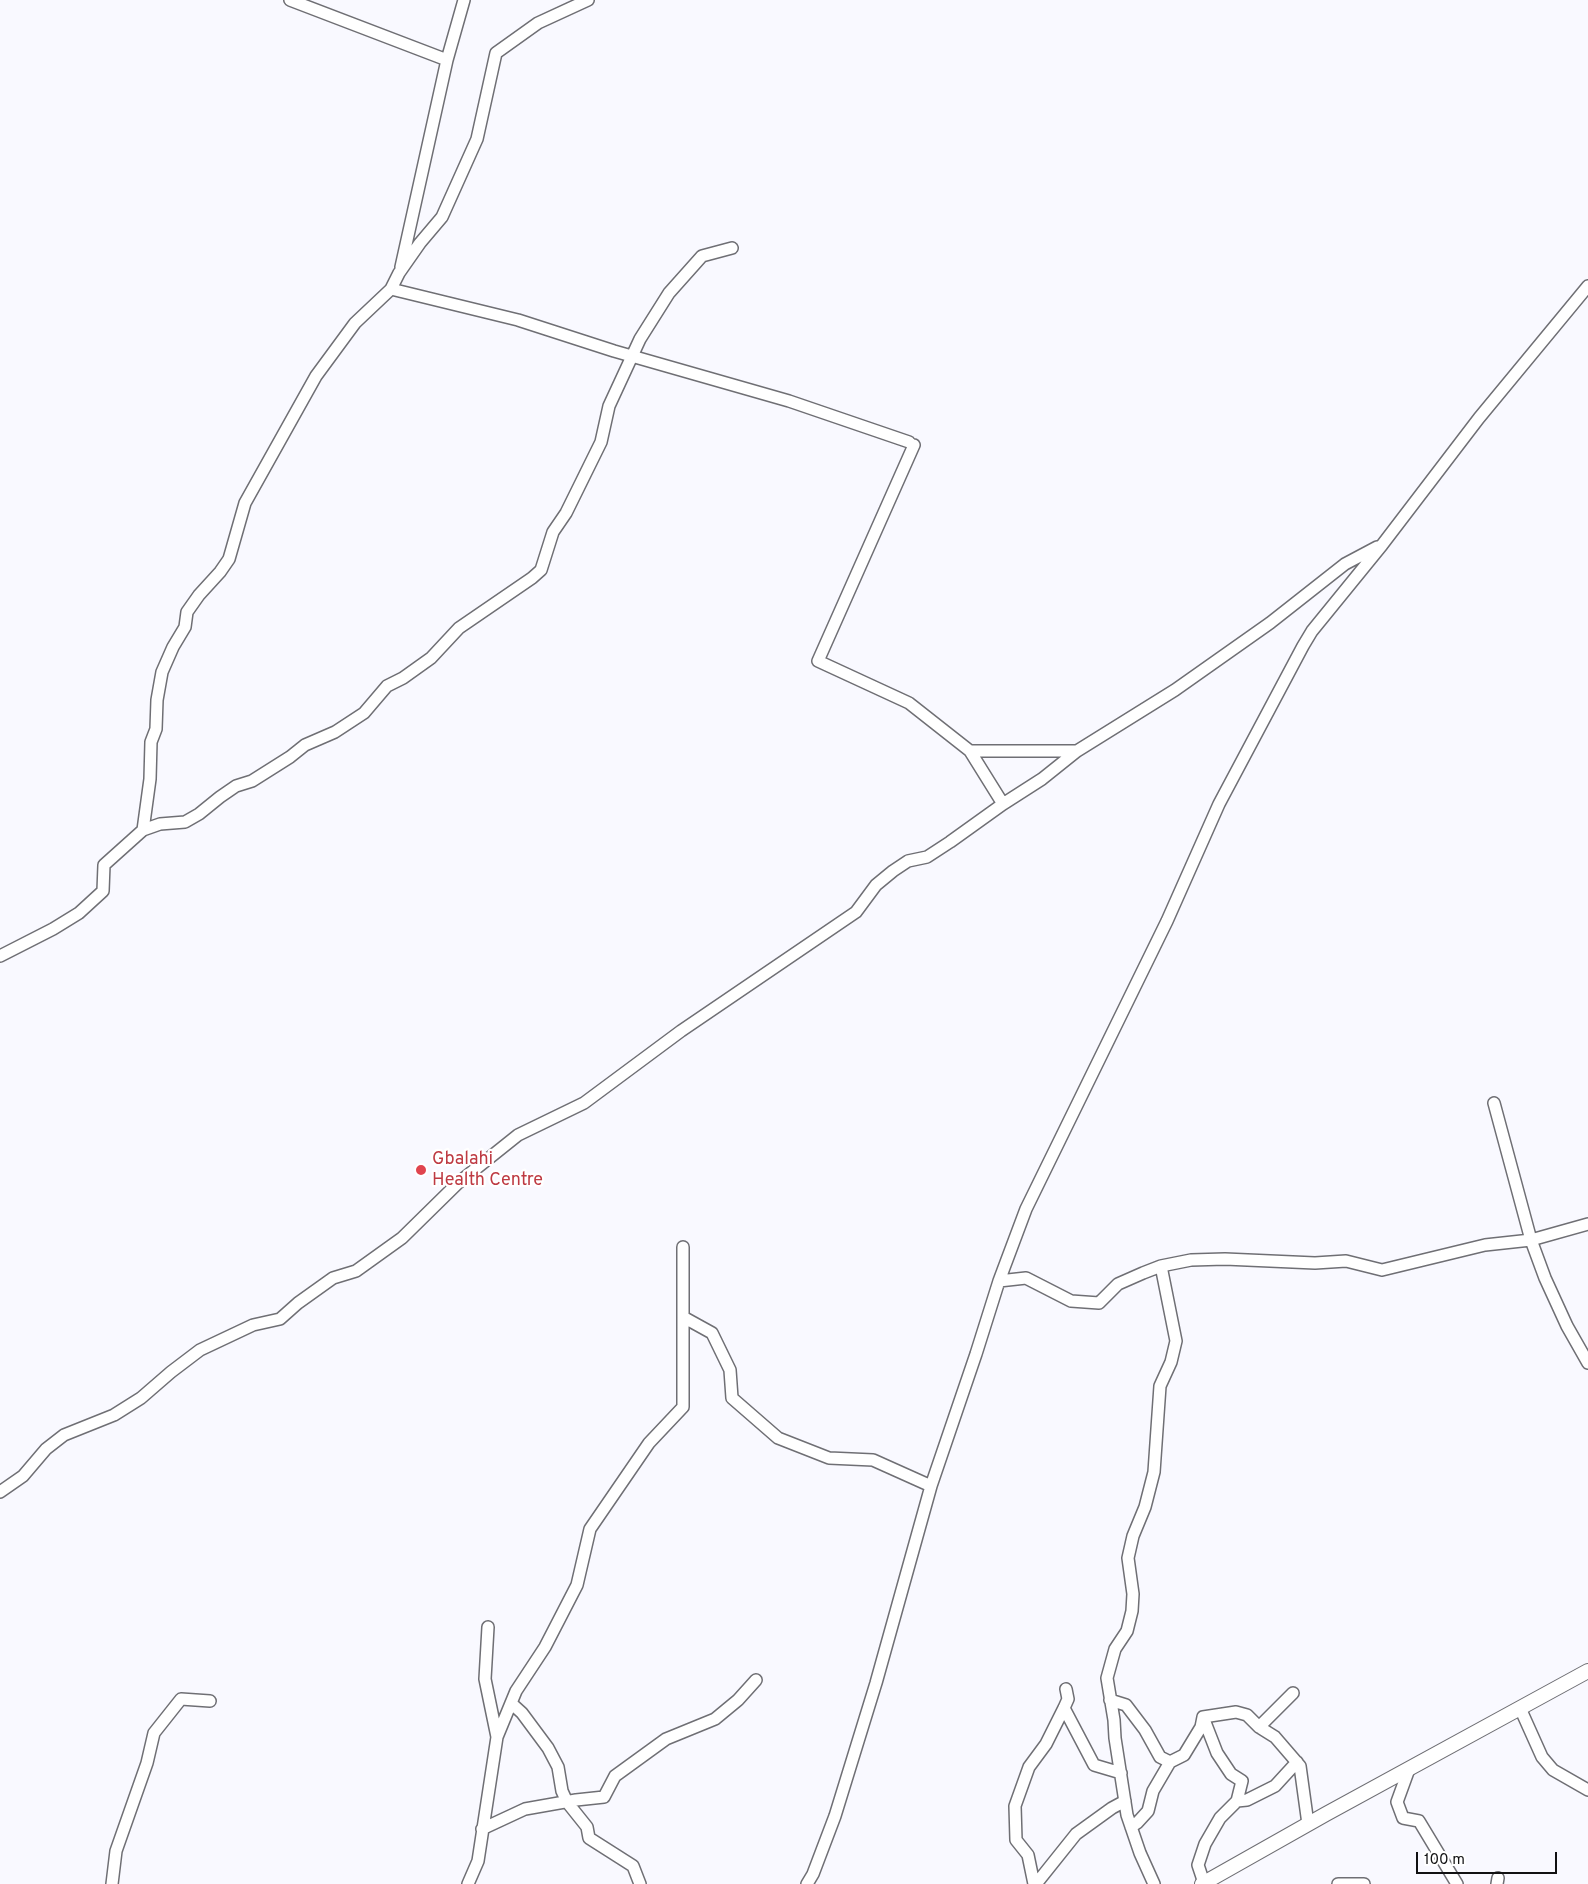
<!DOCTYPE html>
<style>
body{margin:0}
#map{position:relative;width:1588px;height:1884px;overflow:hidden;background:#f9f9ff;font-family:Overpass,sans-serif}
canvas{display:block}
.scale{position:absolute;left:1416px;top:1852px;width:141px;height:22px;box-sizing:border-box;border:2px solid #111112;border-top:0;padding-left:6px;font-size:15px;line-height:18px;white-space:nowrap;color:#111112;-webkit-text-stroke:4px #fff;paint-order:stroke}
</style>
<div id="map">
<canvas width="1588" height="1884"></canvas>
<div class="scale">100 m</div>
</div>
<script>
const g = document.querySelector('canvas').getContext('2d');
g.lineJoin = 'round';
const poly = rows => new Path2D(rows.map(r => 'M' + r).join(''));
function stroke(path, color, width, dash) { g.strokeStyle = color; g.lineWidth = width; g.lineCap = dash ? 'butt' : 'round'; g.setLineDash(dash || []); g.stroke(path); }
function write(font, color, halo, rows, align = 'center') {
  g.font = font + ' Overpass,sans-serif'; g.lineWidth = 4.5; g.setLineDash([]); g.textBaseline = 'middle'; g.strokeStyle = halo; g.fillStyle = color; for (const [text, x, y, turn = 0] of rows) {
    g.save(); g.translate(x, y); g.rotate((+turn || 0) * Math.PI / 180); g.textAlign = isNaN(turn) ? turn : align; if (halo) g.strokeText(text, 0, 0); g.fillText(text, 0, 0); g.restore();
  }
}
const minor = poly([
 [290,0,447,60],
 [401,267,447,60,464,0],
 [391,289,518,320,614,351,789,401,909,442],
 [914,445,818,661,909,703,970,751,1077,751],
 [970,751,1003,804],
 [143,830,160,824,185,822,199,814,220,797,236,786,252,781,290,757,305,745,335,732,364,713,387,686,403,678,431,658,459,628,532,578,541,570,553,532,566,513,601,442,609,406,640,339,669,293,702,256,732,248],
 [0,956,53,929,79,913,103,891,104,865,143,830,150,779,151,742,156,729,157,700,162,672,173,647,185,627,187,612,199,595,220,572,229,559,245,503,316,376,355,323,391,289,399,273,420,243,442,217,477,139,496,53,538,23,588,0],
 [1494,1103,1531,1240,1545,1278,1567,1326,1588,1363],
 [999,1281,1026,1278,1071,1301,1099,1303,1118,1284,1143,1273,1161,1266,1191,1260,1225,1259,1315,1263,1346,1261,1382,1270,1485,1245,1531,1240,1588,1224],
 [683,1317,712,1333,730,1370,732,1398,778,1438,829,1458,873,1460,931,1486],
 [0,1492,23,1476,46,1449,64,1435,114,1415,141,1398,171,1372,200,1350,253,1325,280,1319,298,1303,333,1278,356,1271,402,1238,458,1183,518,1135,584,1103,681,1031,856,912,876,885,893,871,908,861,927,857,950,842,1003,804,1042,779,1077,751,1175,690,1270,623,1345,564,1377,547],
 [488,1627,485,1679,497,1737],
 [1110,1700,1126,1705,1145,1730,1160,1757,1170,1762],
 [511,1703,522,1713,548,1748,558,1767,562,1791,567,1802,587,1827,589,1838,633,1866,640,1884],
 [1064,1708,1094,1765,1121,1773],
 [1520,1708,1542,1757,1553,1770,1588,1790],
 [1203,1717,1217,1753,1231,1774,1242,1781,1237,1801,1220,1818,1205,1844,1198,1865,1204,1883],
 [1259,1727,1293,1693],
 [1409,1769,1397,1802,1403,1818,1419,1821,1457,1884],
 [1237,1801,1247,1800,1275,1786,1297,1762],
 [1131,1827,1137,1823,1148,1811,1153,1791,1170,1762,1184,1755,1201,1727,1203,1717,1236,1712,1247,1715,1259,1727,1275,1737,1300,1766,1308,1824],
 [482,1829,525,1809,576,1800,604,1797,615,1776,666,1739,715,1719,738,1700,756,1680],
 [112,1884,116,1851,147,1763,154,1733,181,1699,210,1701],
 [468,1884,478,1861,497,1737,516,1691,545,1647,577,1585,590,1529,649,1443,683,1407,683,1247],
 [807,1884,813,1874,835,1816,876,1683,931,1486,976,1354,999,1281,1026,1209,1167,921,1219,804,1303,646,1312,631,1382,545,1479,418,1588,286],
 [1034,1884,1028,1855,1016,1840,1015,1806,1029,1767,1046,1744,1064,1708,1068,1699,1066,1689],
 [1036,1884,1076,1834,1112,1808,1125,1801],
 [1154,1884,1140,1853,1127,1815,1115,1738,1114,1720,1107,1678,1115,1649,1127,1631,1132,1611,1133,1594,1128,1558,1133,1536,1145,1507,1154,1472,1160,1386,1171,1362,1176,1341,1161,1266],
 [1338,1884,1364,1884],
 [1497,1884,1498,1878]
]);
const tertiary = poly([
 [1202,1884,1326,1814,1588,1671]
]);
stroke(minor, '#6f6f74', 14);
stroke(tertiary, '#6f6f74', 16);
stroke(minor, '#fff', 11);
stroke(tertiary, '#fff', 14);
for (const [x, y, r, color] of [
 [421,1170,6,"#e0444e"]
]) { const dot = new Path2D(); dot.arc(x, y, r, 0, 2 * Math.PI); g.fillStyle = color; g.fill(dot); stroke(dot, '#fff', 2); }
write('18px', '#be3a42', '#fff', [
 ["Gbalahi",432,1160],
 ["Health Centre",432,1181]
], 'left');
</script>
